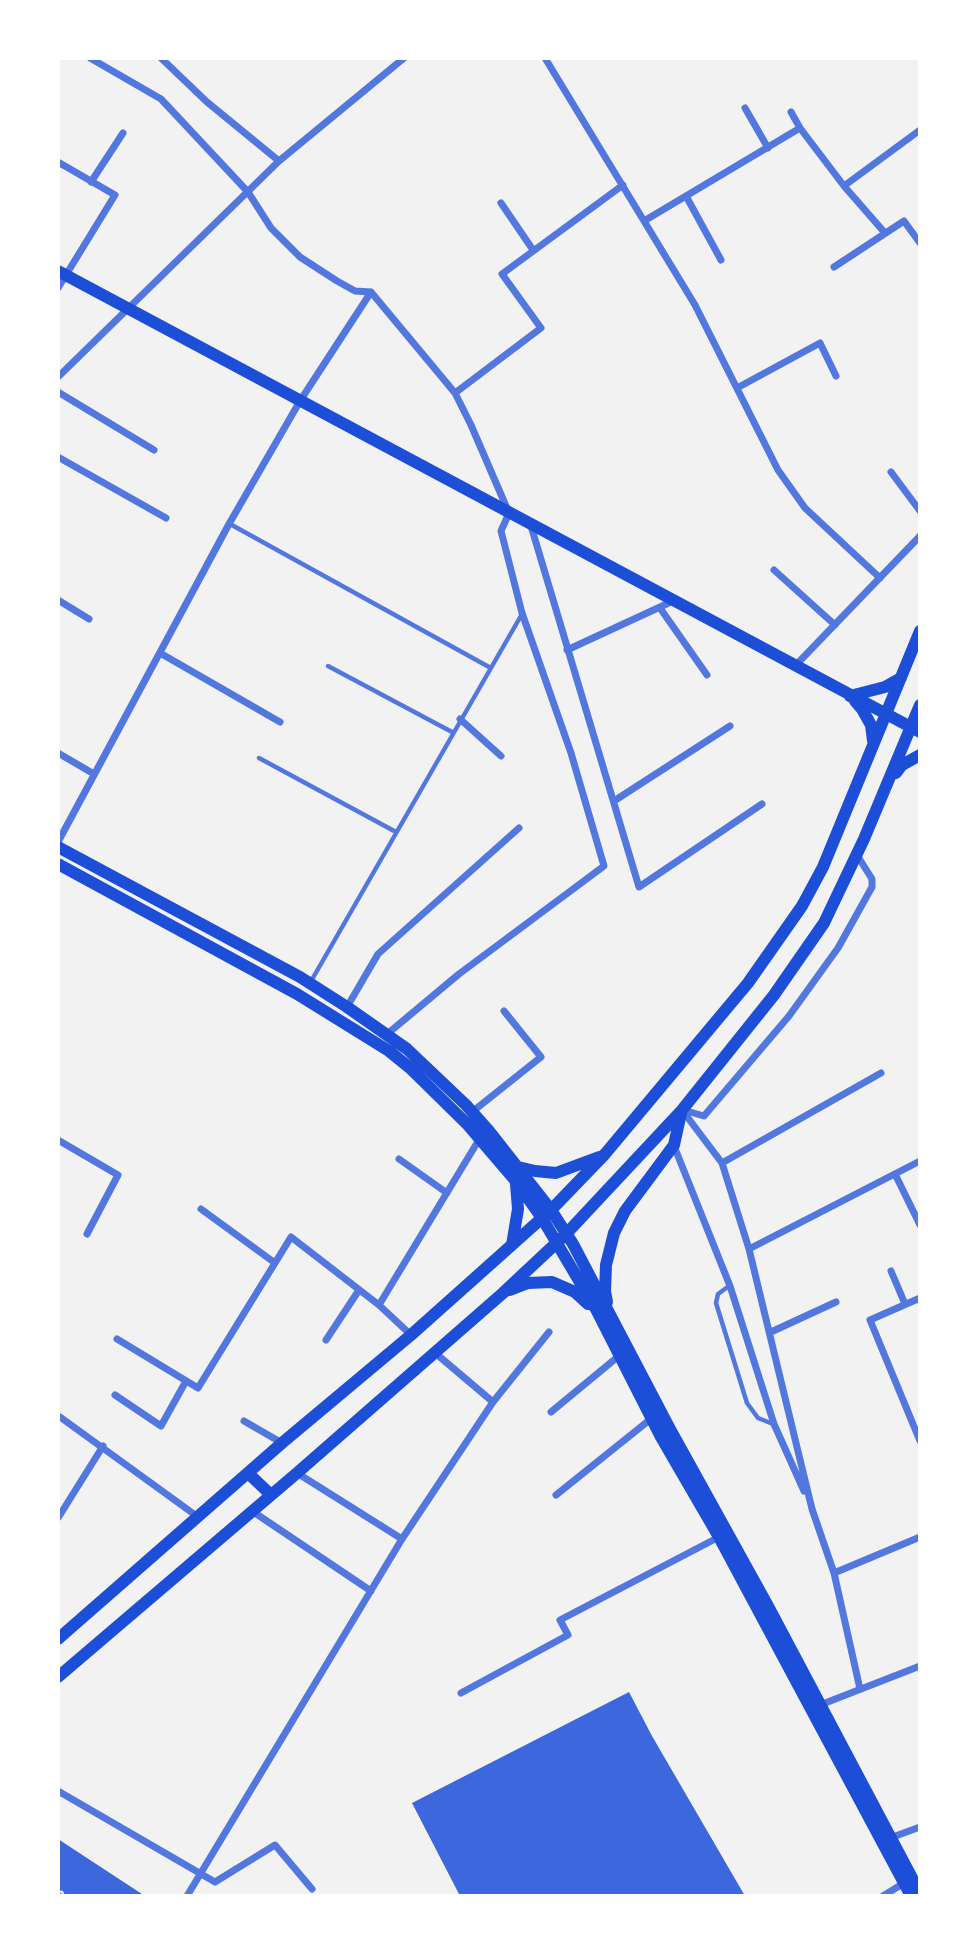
<!DOCTYPE html>
<style>
body{margin:0}
#map{position:relative;width:978px;height:1954px;overflow:hidden;background:#f2f2f2;font-family:"Exo 2",sans-serif}
canvas{display:block}
.frame{position:absolute;inset:0;border:60px solid #fff;pointer-events:none}
</style>
<div id="map">
<canvas width="978" height="1954"></canvas>
<div class="frame"></div>
</div>
<script>
const g = document.querySelector('canvas').getContext('2d');
g.lineJoin = 'round';
function fillPath(path, color) { g.fillStyle = color; g.fill(path, 'evenodd'); }
const poly = rows => new Path2D(rows.map(r => 'M' + r).join(''));
function stroke(path, color, width, dash) { g.strokeStyle = color; g.lineWidth = width; g.lineCap = dash ? 'butt' : 'round'; g.setLineDash(dash || []); g.stroke(path); }
fillPath(poly([
 [629,1692,652,1736,745,1896,460,1896,412,1803],
 [58,1839,145,1896,65,1896,63,1891,58,1890]
]), '#3d67dc');
stroke(poly([
 [230,524,489,667],
 [328,666,452,732],
 [259,758,396,832],
 [310,983,522,614],
 [729,1286,718,1294,716,1303,747,1403,758,1418,773,1424]
]), '#5277de', 4.5);
stroke(poly([
 [90,58,161,99,248,192,271,228,300,257,337,281,355,291,371,292,455,393,471,425,509,513,501,531,522,613,571,753,604,866,459,974,386,1035],
 [161,58,207,102,279,161],
 [545,58,695,305,778,470,805,508,880,578],
 [745,108,768,148],
 [791,112,800,128,844,186,885,233],
 [58,162,115,195,58,288],
 [91,182,123,133],
 [844,186,920,130],
 [686,196,721,260],
 [501,203,533,250],
 [644,221,800,128],
 [834,267,904,221,920,243],
 [58,377,279,161,404,58],
 [737,388,820,343,836,376],
 [58,392,154,450],
 [455,393,541,328,502,274,623,185],
 [58,457,166,518],
 [891,472,920,511],
 [531,526,639,887,762,804],
 [774,570,835,625],
 [58,600,89,619],
 [660,608,707,675],
 [567,650,673,601],
 [160,653,280,722],
 [795,666,920,536],
 [460,719,501,756],
 [58,753,94,774],
 [614,801,730,726],
 [58,842,229,524,300,401,371,292],
 [347,1007,378,954,519,828],
 [682,1110,722,1163,749,1249,812,1509,834,1573,860,1689],
 [683,1110,704,1116,789,1016,838,948,872,887,872,879,857,855],
 [472,1112,541,1057,504,1011],
 [58,1140,118,1175,87,1234],
 [674,1146,730,1286,774,1424,804,1491],
 [399,1159,447,1193],
 [722,1163,881,1073],
 [895,1174,920,1225],
 [201,1209,275,1263],
 [749,1249,920,1161],
 [891,1271,905,1304],
 [920,1298,870,1320,920,1441],
 [379,1305,480,1138],
 [771,1332,836,1302],
 [117,1339,198,1388,291,1237,379,1305,411,1335],
 [326,1340,359,1290],
 [434,1352,493,1402],
 [115,1395,161,1426,186,1381],
 [551,1412,620,1355],
 [60,1417,198,1517],
 [244,1421,282,1443],
 [297,1473,402,1539],
 [556,1495,652,1418],
 [252,1511,371,1591],
 [58,1518,103,1446],
 [834,1573,920,1537],
 [461,1693,568,1635,560,1620,719,1537],
 [820,1705,920,1666],
 [58,1791,215,1882,275,1845,312,1889],
 [890,1838,920,1827],
 [58,1896,59,1896],
 [187,1896,402,1539,493,1402,549,1332],
 [883,1896,904,1883]
]), '#5277de', 7);
stroke(poly([
 [58,271,920,732],
 [850,696,885,687,901,678],
 [855,701,862,709,871,725,873,741],
 [896,773,902,765,920,755],
 [58,847,300,977,347,1007,407,1049,466,1105,489,1131,551,1210,573,1244,671,1431,769,1608,920,1893],
 [58,864,297,994,389,1051,410,1068,468,1125,515,1180,542,1218,597,1311,661,1437,719,1537,911,1896],
 [518,1167,535,1171,556,1173,599,1157],
 [512,1245,518,1209,516,1184],
 [510,1290,528,1283,552,1282,575,1292,588,1304],
 [607,1302,605,1291,606,1265,614,1233,625,1211,674,1145,681,1113],
 [248,1473,271,1495],
 [58,1639,282,1443,411,1335,551,1210,605,1154,748,983,802,906,823,867,920,631],
 [58,1677,297,1473,503,1293,566,1234,682,1110,774,995,824,923,864,839,920,705]
]), '#1d4ed8', 12);
</script>
